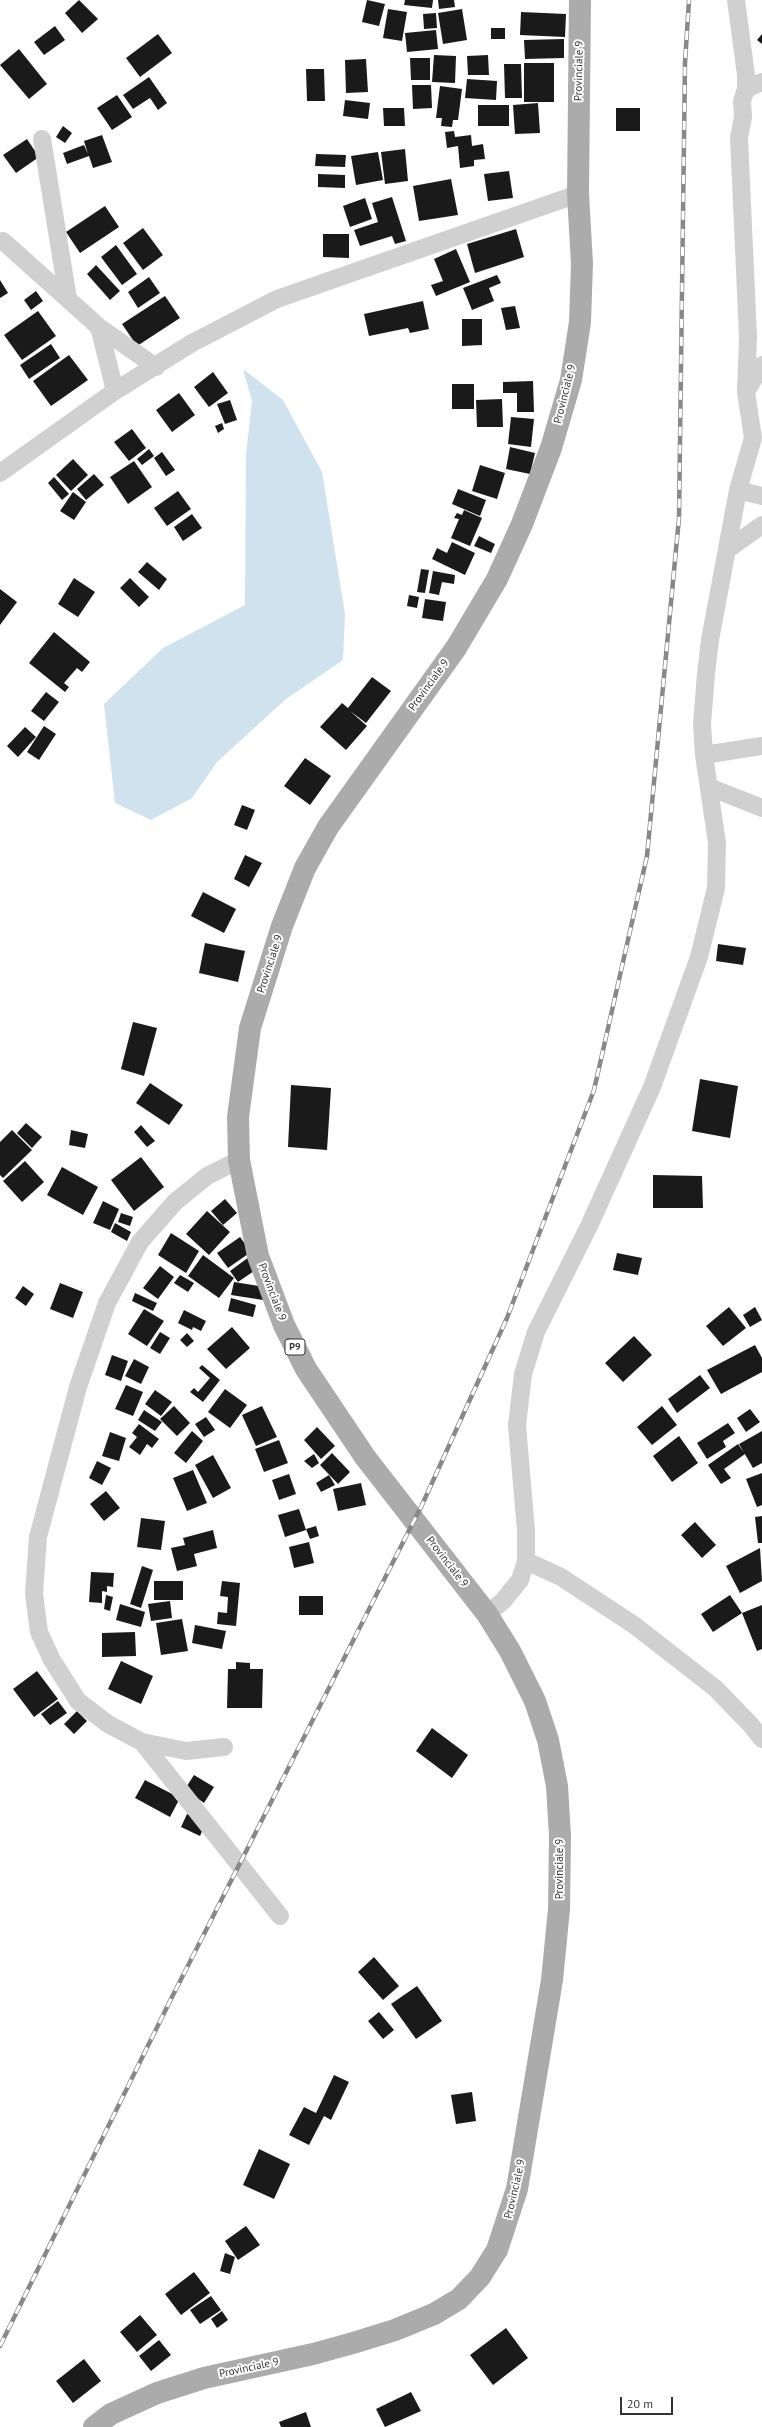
<!DOCTYPE html>
<style>
body{margin:0}
#map{position:relative;width:762px;height:2427px;overflow:hidden;background:#fff;font-family:"PT Sans",sans-serif}
canvas{display:block}
.scale{position:absolute;left:620px;top:2397px;width:53px;height:18px;box-sizing:border-box;border:2px solid #333;border-top:0;padding-left:5px;font-size:12px;line-height:14px;white-space:nowrap;color:#333;-webkit-text-stroke:3px #fff;paint-order:stroke}
</style>
<div id="map">
<canvas width="762" height="2427"></canvas>
<div class="scale">20 m</div>
</div>
<script>
const g = document.querySelector('canvas').getContext('2d');
g.lineJoin = 'round';
function fillPath(path, color) { g.fillStyle = color; g.fill(path, 'evenodd'); }
const poly = rows => new Path2D(rows.map(r => 'M' + r).join(''));
function stroke(path, color, width, dash) { g.strokeStyle = color; g.lineWidth = width; g.lineCap = dash ? 'butt' : 'round'; g.setLineDash(dash || []); g.stroke(path); }
function write(font, color, halo, rows, align = 'center') {
  g.font = font + ' "PT Sans",sans-serif'; g.lineWidth = 4; g.setLineDash([]); g.textBaseline = 'middle'; g.strokeStyle = halo; g.fillStyle = color; for (const [text, x, y, turn = 0] of rows) {
    g.save(); g.translate(x, y); g.rotate((+turn || 0) * Math.PI / 180); g.textAlign = isNaN(turn) ? turn : align; if (halo) g.strokeText(text, 0, 0); g.fillText(text, 0, 0); g.restore();
  }
}
fillPath(poly([
 [243,369,283,400,322,472,345,614,343,660,286,699,217,762,192,798,151,820,115,803,104,704,163,648,245,605,246,455,252,401]
]), '#cfe2ee');
fillPath(poly([
 [79,0,98,19,82,33,65,13],
 [367,0,385,4,379,26,362,22],
 [405,0,433,0,432,8,404,5],
 [438,0,454,0,455,7,439,9],
 [388,9,407,12,402,41,383,38],
 [462,9,467,40,443,44,438,13],
 [521,12,566,14,565,37,520,35],
 [436,13,437,28,424,29,423,14],
 [55,26,65,40,44,55,34,42],
 [491,28,505,28,505,39,491,39],
 [436,30,438,49,407,52,405,33],
 [158,34,172,53,140,77,126,58],
 [762,34,762,44,757,40],
 [564,39,564,58,525,59,524,40],
 [19,49,47,84,29,99,0,65],
 [434,55,456,56,455,83,432,82],
 [488,55,489,75,468,75,467,56],
 [410,58,430,58,430,80,411,80],
 [366,59,368,92,346,93,345,60],
 [524,63,554,63,554,102,524,102],
 [504,64,521,64,522,98,505,98],
 [306,69,324,69,325,101,307,101],
 [149,77,167,103,158,110,150,98,133,109,123,95],
 [467,79,497,81,496,100,465,98],
 [412,85,431,85,432,108,413,109],
 [440,86,462,89,458,120,453,120,452,127,441,126,442,118,436,118],
 [117,95,132,117,112,130,97,108],
 [345,100,370,103,368,119,343,116],
 [538,103,540,133,515,134,513,105],
 [478,105,509,105,509,126,478,126],
 [383,108,404,108,405,126,384,126],
 [616,108,640,108,640,131,616,131],
 [63,126,72,133,65,143,56,137],
 [454,131,455,137,471,135,472,146,483,144,485,159,474,160,474,166,460,168,458,146,447,148,445,132],
 [102,135,112,162,93,168,89,156,67,164,63,153,84,145,88,154,84,141],
 [27,139,39,157,16,173,3,155],
 [405,149,408,181,385,184,381,152],
 [378,152,383,180,356,185,351,156],
 [316,154,346,155,345,167,315,166],
 [509,171,513,198,488,201,484,174],
 [318,174,345,175,345,188,318,187],
 [451,179,458,215,419,221,413,186],
 [392,197,406,241,395,244,392,236,360,246,354,230,378,222,372,203],
 [365,198,372,219,350,227,343,206],
 [105,206,119,227,80,253,66,232],
 [143,228,163,255,143,270,123,243],
 [516,229,524,257,475,273,467,244],
 [323,234,349,234,349,258,323,257],
 [116,245,137,274,122,285,101,257],
 [456,249,470,282,436,296,431,285,443,281,434,259],
 [96,265,120,291,110,300,87,274],
 [497,275,501,283,489,288,494,301,472,310,463,288],
 [149,277,160,293,138,308,128,292],
 [0,280,8,293,0,298],
 [36,291,43,301,31,310,24,300],
 [165,296,180,318,137,346,122,324],
 [423,301,429,329,410,333,408,328,369,336,364,314],
 [515,306,520,328,506,330,501,308],
 [38,311,56,336,22,360,4,335],
 [462,319,482,319,482,345,462,346],
 [51,344,60,358,29,379,20,365],
 [69,355,88,380,51,406,33,381],
 [213,372,228,393,209,407,194,387],
 [533,381,534,412,517,412,517,393,503,393,503,382],
 [452,384,474,384,474,409,452,409],
 [179,393,195,415,172,432,156,410],
 [502,399,503,427,477,427,476,400],
 [230,400,237,420,225,424,217,404],
 [511,417,534,419,531,447,508,444],
 [222,423,224,429,218,433,215,426],
 [132,429,146,448,129,461,114,442],
 [510,447,535,453,530,474,506,469],
 [149,449,154,456,142,465,137,459],
 [162,452,175,470,166,476,154,458],
 [73,459,88,475,71,491,56,475],
 [134,461,152,487,128,504,110,477],
 [480,465,505,473,497,499,472,491],
 [94,474,104,485,86,500,77,489],
 [54,477,69,494,62,500,48,483],
 [458,489,486,500,480,516,452,504],
 [178,491,191,509,167,526,154,508],
 [73,492,86,502,74,520,60,511],
 [464,510,482,518,470,546,451,538,459,519,454,518,457,513,462,515],
 [192,514,202,528,183,541,174,527],
 [479,536,495,544,491,553,474,546],
 [452,542,475,553,465,575,432,559,437,548,447,553],
 [147,562,167,579,159,590,138,572],
 [421,569,429,570,425,593,417,592],
 [433,571,455,575,454,584,442,582,439,595,429,593],
 [74,578,95,592,78,617,58,604],
 [130,578,149,597,139,607,120,588],
 [0,589,17,602,0,625],
 [409,595,419,597,417,608,407,606],
 [425,599,446,602,443,621,422,618],
 [54,632,90,662,82,672,77,668,64,683,69,687,65,692,29,663],
 [372,677,391,691,366,723,350,711,367,726,346,750,320,727,342,703,348,708],
 [46,692,59,702,44,721,31,711],
 [44,726,56,734,39,760,27,752],
 [25,727,36,737,18,757,7,746],
 [305,758,331,776,310,805,284,786],
 [242,805,255,810,247,830,234,825],
 [245,855,262,863,249,887,234,879],
 [203,892,236,909,224,933,191,916],
 [205,943,245,951,238,982,199,973],
 [718,944,746,948,743,965,716,961],
 [133,1022,157,1028,144,1076,121,1069],
 [700,1079,738,1086,730,1138,692,1131],
 [150,1083,183,1105,169,1125,136,1103],
 [291,1085,331,1088,327,1150,288,1147],
 [26,1123,42,1137,32,1148,17,1133],
 [141,1125,155,1141,147,1147,134,1132],
 [12,1130,32,1150,3,1178,0,1175,0,1142],
 [71,1130,88,1134,85,1148,69,1145],
 [141,1157,164,1187,134,1211,111,1180],
 [25,1161,44,1182,22,1202,3,1181],
 [62,1167,98,1187,83,1215,47,1195],
 [653,1175,702,1176,703,1208,653,1208],
 [225,1199,237,1213,223,1225,211,1211],
 [103,1201,119,1209,110,1230,93,1223],
 [207,1211,230,1232,209,1255,186,1234],
 [121,1213,133,1217,130,1226,118,1222],
 [115,1223,131,1232,127,1241,111,1232],
 [171,1233,199,1251,186,1273,158,1255],
 [240,1237,251,1252,228,1268,217,1253],
 [617,1253,642,1258,638,1275,613,1270],
 [203,1255,234,1278,219,1298,188,1276],
 [249,1257,257,1269,238,1282,230,1271],
 [160,1266,174,1277,158,1299,143,1288],
 [180,1275,194,1283,188,1292,174,1283],
 [234,1282,265,1287,263,1300,231,1295],
 [60,1283,83,1292,73,1318,50,1309],
 [23,1286,34,1294,26,1306,15,1298],
 [135,1293,157,1303,153,1311,132,1301],
 [231,1298,256,1305,253,1317,228,1311],
 [729,1307,746,1328,723,1346,706,1326],
 [755,1307,762,1320,750,1327,743,1315],
 [144,1309,164,1321,147,1346,128,1334],
 [184,1310,206,1321,201,1331,193,1327,192,1330,178,1323],
 [232,1327,250,1348,226,1369,207,1349],
 [160,1332,170,1338,160,1354,150,1348],
 [187,1333,194,1341,187,1347,180,1340],
 [634,1336,652,1355,623,1382,605,1363],
 [755,1345,762,1358,762,1372,721,1394,707,1370],
 [112,1355,128,1361,121,1381,105,1375],
 [134,1359,149,1367,141,1384,125,1376],
 [202,1365,220,1380,203,1402,190,1392,194,1388,198,1392,210,1378,199,1368],
 [700,1375,710,1388,677,1413,668,1399],
 [126,1385,143,1392,133,1416,115,1409],
 [225,1389,247,1405,230,1428,208,1412],
 [155,1390,172,1402,161,1416,145,1404],
 [174,1406,190,1423,177,1436,160,1419],
 [262,1406,277,1437,256,1446,242,1415],
 [662,1406,677,1425,652,1445,637,1427],
 [750,1409,760,1422,746,1432,737,1418],
 [144,1410,162,1422,155,1431,138,1420],
 [206,1417,215,1430,204,1437,195,1424],
 [728,1423,735,1433,723,1441,726,1447,707,1459,697,1443],
 [139,1424,159,1439,152,1448,147,1444,140,1455,129,1447,137,1437,132,1433],
 [317,1427,335,1446,321,1459,304,1440],
 [192,1431,203,1441,186,1463,174,1453],
 [762,1431,762,1463,753,1468,739,1444],
 [110,1432,126,1438,119,1461,102,1456],
 [679,1436,698,1463,672,1482,653,1456],
 [279,1440,288,1463,264,1472,255,1449],
 [738,1444,745,1454,724,1469,731,1478,721,1484,708,1465],
 [332,1453,350,1472,338,1484,320,1465],
 [314,1454,319,1463,312,1468,304,1461],
 [213,1455,231,1488,213,1498,195,1465],
 [97,1461,111,1468,102,1485,89,1478],
 [193,1470,207,1503,187,1511,173,1478],
 [762,1473,762,1505,757,1507,746,1479],
 [289,1474,296,1494,279,1500,272,1480],
 [329,1475,335,1485,321,1492,316,1483],
 [361,1483,366,1505,338,1511,333,1489],
 [106,1491,120,1508,104,1521,90,1504],
 [299,1509,306,1530,285,1537,278,1515],
 [762,1516,762,1543,758,1543,755,1517],
 [141,1518,165,1521,161,1550,137,1547],
 [695,1522,716,1545,702,1558,681,1535],
 [316,1526,319,1536,310,1539,306,1529],
 [213,1530,217,1548,194,1554,197,1566,177,1571,171,1548,185,1545,183,1538],
 [309,1542,314,1563,294,1568,289,1547],
 [760,1548,762,1581,740,1593,726,1566],
 [142,1566,153,1570,141,1608,130,1604],
 [91,1572,114,1573,113,1587,107,1586,107,1592,102,1591,102,1603,89,1602],
 [154,1581,183,1581,183,1600,154,1600],
 [222,1581,240,1583,236,1626,217,1624,218,1612,227,1613,228,1597,220,1596],
 [106,1595,113,1597,110,1611,104,1609],
 [730,1595,742,1613,713,1632,701,1614],
 [299,1596,323,1596,323,1615,299,1615],
 [170,1601,172,1618,151,1621,148,1604],
 [120,1604,145,1612,141,1627,116,1620],
 [762,1605,762,1649,757,1651,742,1613],
 [182,1619,188,1651,161,1655,156,1623],
 [195,1625,226,1631,222,1649,192,1643],
 [135,1632,136,1656,102,1657,102,1633],
 [121,1661,153,1676,141,1704,108,1689],
 [236,1662,250,1663,250,1669,263,1669,262,1708,227,1708,228,1669,236,1669],
 [37,1671,58,1699,34,1717,13,1689],
 [58,1701,67,1713,50,1725,41,1714],
 [77,1711,87,1721,74,1734,64,1724],
 [432,1728,468,1755,452,1778,416,1751],
 [194,1775,214,1787,204,1803,185,1789],
 [145,1780,180,1798,170,1817,135,1798],
 [187,1814,206,1822,200,1836,181,1827],
 [374,1957,399,1986,383,2000,358,1972],
 [417,1986,442,2021,416,2039,391,2004],
 [379,2012,394,2030,383,2039,368,2021],
 [334,2075,349,2082,331,2120,324,2116,309,2145,289,2135,304,2107,316,2113],
 [472,2092,476,2121,456,2124,451,2095],
 [259,2149,290,2164,274,2199,243,2185],
 [246,2226,260,2245,238,2260,225,2241],
 [225,2253,235,2257,230,2274,220,2271],
 [194,2272,210,2293,181,2315,165,2294],
 [211,2296,221,2310,200,2324,190,2310],
 [222,2311,228,2320,217,2328,211,2319],
 [140,2315,157,2335,137,2352,120,2332],
 [506,2328,528,2358,493,2385,470,2355],
 [159,2340,171,2355,151,2371,139,2356],
 [84,2359,101,2381,73,2403,56,2381],
 [411,2392,421,2411,385,2427,376,2409],
 [306,2412,311,2427,281,2427,279,2422]
]), '#1a1a1a');
stroke(poly([
 [746,89,762,82],
 [42,139,68,299],
 [3,241,99,327,156,367],
 [99,327,115,391],
 [747,390,762,365],
 [0,473,115,391,192,343,277,299,578,194],
 [738,490,762,496],
 [727,550,762,525],
 [704,755,762,746],
 [709,787,762,808],
 [526,1561,561,1577,634,1625,715,1688,750,1724,762,1739],
 [487,1614,503,1601,520,1580,526,1561,526,1531,517,1425,523,1374,536,1332,589,1226,652,1087,699,957,716,888,717,843,704,755,702,724,706,674,710,640,738,490,753,438,746,392,748,337,739,138,743,117,742,101,746,89,746,75,736,0],
 [142,1742,280,1916],
 [224,1747,186,1751,142,1742,108,1724,78,1701,52,1660,39,1632,34,1594,38,1537,78,1387,107,1303,140,1242,175,1202,207,1176,239,1160]
]), '#d0d0d0', 18);
stroke(poly([
 [94,2427,111,2414,157,2393,204,2378,313,2354,353,2343,395,2330,434,2314,459,2299,480,2277,497,2250,517,2189,552,1980,559,1909,560,1836,557,1786,548,1740,535,1701,510,1651,487,1614,365,1457,306,1369,284,1325,258,1256,239,1160,238,1117,250,1028,282,926,305,868,328,827,456,648,497,579,522,524,551,448,571,380,580,322,582,264,578,194,580,0]
]), '#ababab', 22);
const rail = poly([
 [0,2346,171,1999,422,1505,507,1318,594,1090,647,856,679,518,685,63,689,0]
]);
stroke(rail, '#888', 4.5);
stroke(rail, '#fff', 3, [9]);
for (const [x, y, w] of [
 [295,1347,20]
]) { const box = new Path2D(); box.roundRect(x - w / 2, y - 8, w, 16, 3); g.fillStyle = '#fff'; g.fill(box); stroke(box, '#333', 1); }
write('bold 10px', '#333', null, [
 ["P9",295,1347]
]);
write('11px', '#333', '#fff', [
 ["Provinciale 9",579,71,-89],
 ["Provinciale 9",565,394,-76],
 ["Provinciale 9",429,685,-54],
 ["Provinciale 9",270,964,-72],
 ["Provinciale 9",272,1292,69],
 ["Provinciale 9",447,1562,52],
 ["Provinciale 9",560,1869,-90],
 ["Provinciale 9",515,2189,-77],
 ["Provinciale 9",249,2368,-12]
]);
</script>
